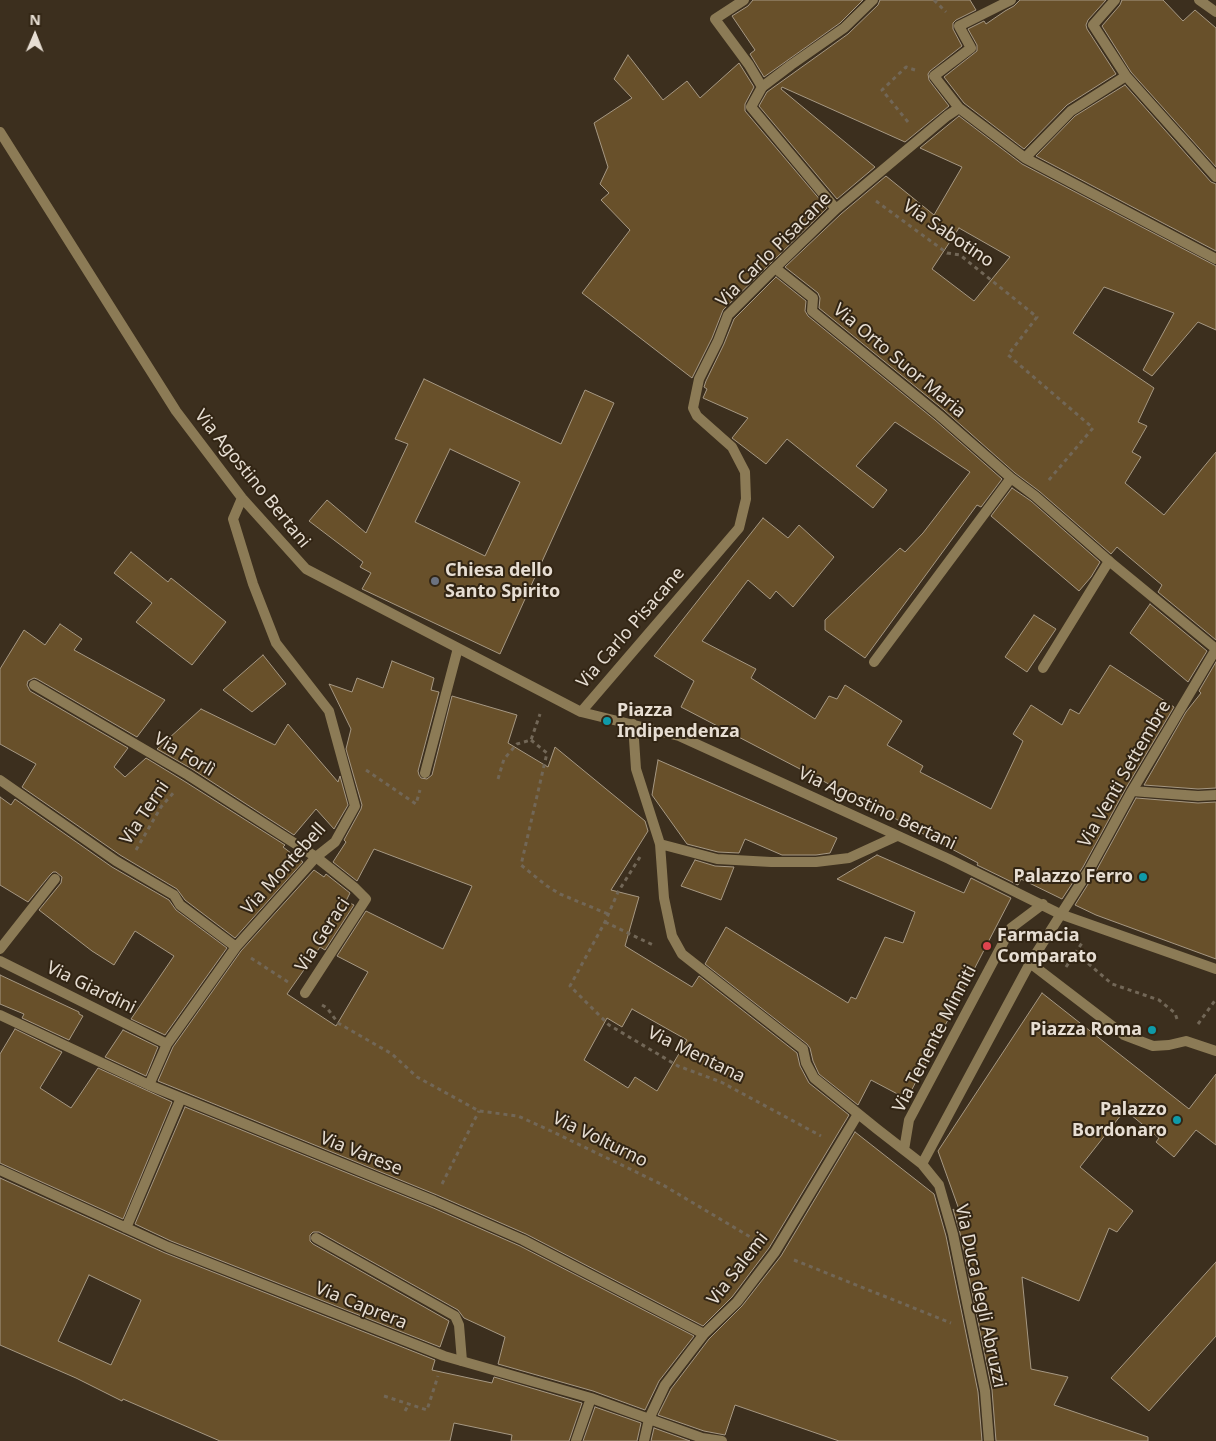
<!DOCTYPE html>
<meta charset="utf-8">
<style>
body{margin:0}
#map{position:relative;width:1216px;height:1441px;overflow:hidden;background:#3c2f1e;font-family:"Noto Sans",sans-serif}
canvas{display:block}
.north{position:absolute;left:10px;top:10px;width:50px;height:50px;-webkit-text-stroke:4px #322514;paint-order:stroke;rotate:1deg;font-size:14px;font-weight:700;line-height:20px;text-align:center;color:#e7ded3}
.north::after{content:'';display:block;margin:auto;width:18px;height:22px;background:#e7ded3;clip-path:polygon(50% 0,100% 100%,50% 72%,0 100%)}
</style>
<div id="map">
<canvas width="1216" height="1441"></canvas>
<div class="north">N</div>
</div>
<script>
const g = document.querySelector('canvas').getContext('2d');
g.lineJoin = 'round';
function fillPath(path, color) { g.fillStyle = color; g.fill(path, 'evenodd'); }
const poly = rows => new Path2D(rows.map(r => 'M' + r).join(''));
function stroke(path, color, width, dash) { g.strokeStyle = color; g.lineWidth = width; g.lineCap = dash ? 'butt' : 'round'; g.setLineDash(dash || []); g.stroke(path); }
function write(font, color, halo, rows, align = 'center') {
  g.font = font + ' "Noto Sans",sans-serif'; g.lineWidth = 4; g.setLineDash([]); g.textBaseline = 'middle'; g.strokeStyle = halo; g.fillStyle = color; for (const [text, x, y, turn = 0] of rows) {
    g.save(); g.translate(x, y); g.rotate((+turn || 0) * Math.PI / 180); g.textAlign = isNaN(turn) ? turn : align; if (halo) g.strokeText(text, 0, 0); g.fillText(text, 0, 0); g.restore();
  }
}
const building = poly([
 [753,0,863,0,840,23,764,77,750,54,755,50,732,16,748,6,753,0],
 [880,0,970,0,976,10,956,20,953,23,953,29,962,46,930,71,928,74,929,80,949,106,905,142,782,87,781,89,875,167,837,199,759,106,767,92,848,34,878,5,880,0],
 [1020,0,1106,0,1088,20,1086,25,1087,29,1116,74,1067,105,1024,149,964,103,944,77,977,51,977,45,968,29,984,21,986,24,1005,11,1014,6,1020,0],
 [1122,0,1163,0,1183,21,1195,10,1216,28,1216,167,1131,72,1102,26,1120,5,1122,0],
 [628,55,663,100,687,81,700,98,739,63,754,87,745,104,745,111,827,208,723,310,712,338,692,378,582,293,630,230,601,200,609,193,600,184,608,167,594,123,632,98,614,79,628,55],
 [1125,85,1211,182,1216,184,1216,251,1036,156,1075,116,1125,85],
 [959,116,1022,164,1216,266,1216,330,1198,322,1152,376,1143,370,1174,313,1104,287,1073,333,1154,388,1138,422,1147,426,1132,452,1141,457,1125,483,1164,515,1216,452,1216,640,1158,592,1162,585,1117,547,1111,554,1039,491,1015,473,944,410,819,308,820,298,818,293,785,267,841,214,886,176,934,215,962,167,920,148,959,116],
 [959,228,1010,257,974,301,932,269,959,228],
 [776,277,806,301,805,311,808,316,935,420,1002,479,981,507,977,505,865,658,825,630,825,620,900,548,905,552,923,533,970,472,895,422,856,466,887,490,873,508,787,439,766,464,732,438,748,418,703,398,707,389,704,387,706,381,724,344,734,319,776,277],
 [424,379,561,444,585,390,614,403,500,654,362,589,371,573,360,567,363,562,309,521,327,500,366,533,408,444,395,439,424,379],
 [450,449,520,482,485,556,415,522,450,449],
 [1012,488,1031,501,1100,562,1091,577,1079,591,991,516,1012,488],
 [763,518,788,538,799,525,834,557,793,607,776,591,770,599,748,580,702,641,756,669,751,678,815,719,829,696,837,699,845,685,902,721,887,745,923,766,920,772,991,809,1023,741,1013,734,1031,705,1062,725,1070,709,1079,714,1110,665,1174,707,1126,788,1083,867,1062,899,1021,879,1018,885,977,865,978,863,918,831,919,831,681,707,694,681,654,656,763,518],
 [131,552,168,582,171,578,226,622,192,665,136,622,152,603,114,573,131,552],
 [1150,604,1207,651,1188,682,1130,633,1150,604],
 [1034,615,1056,629,1027,672,1005,657,1034,615],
 [60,624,82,639,74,650,165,700,137,737,37,679,34,678,28,681,27,685,30,691,128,748,114,767,125,777,146,758,184,781,285,845,283,847,303,862,235,938,185,900,177,889,120,855,22,787,36,764,0,744,0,669,24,630,45,645,60,624],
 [263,655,286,684,252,712,223,690,263,655],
 [392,661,434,678,431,690,439,692,418,771,419,775,421,778,427,779,432,775,452,696,517,715,508,743,548,767,555,747,645,821,648,831,611,890,639,897,625,946,692,987,699,976,797,1053,800,1066,809,1083,849,1115,769,1248,732,1297,703,1326,526,1234,437,1195,158,1081,173,1047,241,951,314,870,324,877,326,874,350,893,346,901,354,905,325,950,320,947,287,994,336,1026,368,972,337,956,366,911,443,949,472,886,374,849,357,881,333,862,346,842,344,840,361,809,362,805,346,749,351,729,329,684,352,692,357,678,383,688,392,661],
 [632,1009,687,1040,657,1091,635,1077,628,1088,584,1060,607,1018,622,1027,632,1009],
 [1216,662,1216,788,1198,789,1144,785,1186,712,1201,693,1199,691,1216,662],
 [201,709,275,745,288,724,338,782,340,776,348,805,334,829,316,809,294,835,192,769,157,749,201,709],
 [658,760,837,838,830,853,816,855,782,855,745,839,739,853,718,852,687,844,652,795,658,760],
 [0,797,11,805,15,799,112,867,169,900,176,910,227,948,165,1035,131,1019,174,956,135,931,114,965,92,951,39,910,61,883,62,877,56,872,53,872,50,875,28,902,0,885,0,797],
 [1136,798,1198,803,1216,802,1216,959,1096,915,1075,905,1095,873,1136,798],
 [877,855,964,893,971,878,1011,898,907,1099,871,1080,858,1105,819,1074,813,1061,810,1048,807,1044,705,964,726,927,848,1003,851,997,856,999,885,937,903,943,915,912,837,879,877,855],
 [695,860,715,866,734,867,721,900,681,886,695,860],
 [0,975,79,1012,79,1014,83,1016,69,1040,22,1018,24,1014,0,1004,0,975],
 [1042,993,1189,1109,1216,1074,1216,1145,1196,1130,1174,1157,1156,1142,1159,1138,1125,1110,1080,1167,1133,1211,1117,1232,1109,1228,1079,1301,1022,1277,1031,1369,1068,1377,1054,1405,1148,1437,1148,1441,996,1441,992,1390,960,1233,953,1209,961,1215,938,1151,1042,993],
 [15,1029,62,1052,40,1088,71,1108,98,1068,172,1102,123,1219,0,1163,0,1054,15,1029],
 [123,1030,158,1047,146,1076,105,1057,123,1030],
 [185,1107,431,1207,520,1246,694,1336,659,1381,645,1410,593,1391,498,1364,505,1337,464,1318,458,1310,319,1232,313,1232,310,1235,310,1241,313,1244,449,1321,440,1347,171,1241,135,1224,185,1107],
 [855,1132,934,1194,946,1236,978,1392,982,1441,839,1441,735,1405,725,1435,704,1431,658,1415,671,1389,709,1339,742,1306,781,1256,855,1132],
 [0,1178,165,1253,435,1360,432,1370,492,1383,494,1377,582,1403,569,1441,511,1441,512,1435,454,1423,450,1441,220,1441,123,1399,122,1401,76,1378,0,1345,0,1178],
 [89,1275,141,1300,111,1365,58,1341,89,1275],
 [1216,1262,1216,1336,1149,1411,1111,1378,1216,1262],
 [595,1407,641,1423,637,1441,583,1441,595,1407],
 [654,1428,690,1441,651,1441,654,1428]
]);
fillPath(building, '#68502a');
stroke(building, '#a69883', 1);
stroke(poly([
 [934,0,946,12],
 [908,122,882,90,906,67,915,70],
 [876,201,947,253,960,255,1037,317,1008,355,1093,428,1048,481],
 [531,740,547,753,521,865,547,886,560,894,608,914],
 [366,770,416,804,420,790],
 [498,779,504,759,517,744,531,740,540,714],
 [136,850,161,807,175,791],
 [640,857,618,892,605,922,570,986,609,1025,678,1066,721,1082,821,1136],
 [605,922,653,945],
 [1076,953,1112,984,1159,1000,1175,1013,1178,1022],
 [251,958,288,982],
 [1066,967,1082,943],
 [322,1005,327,1008,338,1023,392,1054,417,1077,479,1111,518,1116,551,1131,663,1185,757,1241],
 [1198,1024,1216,999],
 [442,1184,479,1111],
 [794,1260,951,1323],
 [384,1396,427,1410,438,1376],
 [405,1411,409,1404]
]), '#726757', 3, [4, 4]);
stroke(poly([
 [762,87,791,65,844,28,873,0],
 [1043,668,1109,561],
 [0,949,55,879],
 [305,993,366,899,355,888,316,857],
 [316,1238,455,1316,459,1325,462,1361]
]), '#8c7b56', 10);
stroke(poly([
 [744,0,715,19,749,65,762,87,751,107,836,209],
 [1115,0,1093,25,1126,76,1216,177],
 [1199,0,1216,12],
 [959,108,934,76,971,48,959,26,1011,0],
 [0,132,176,411,242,498,306,569,581,712,679,736,949,859,1060,914,1216,969],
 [1025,158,1071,111,1126,76],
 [775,268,813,298,812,311,939,415,1011,478,1035,496,1109,561,1216,649],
 [874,662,1011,478],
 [34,685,188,775,316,857],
 [581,712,739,528,746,499,745,472,732,447,697,416,693,408,699,379,718,341,728,315,775,268,836,209,947,116,959,108,1025,158,1216,259],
 [633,724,636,769,660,844,664,898,672,936,682,954,803,1049,806,1063,814,1078,877,1129,922,1164,939,1185,953,1234,985,1391,989,1441],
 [425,773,458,648],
 [0,780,116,861,174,895,180,905,236,947],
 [1132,791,1198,796,1216,795],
 [660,844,717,859,771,862,816,862,849,858,897,836],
 [0,961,167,1044],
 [1030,963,1124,1035,1153,1046,1169,1045,1186,1041,1216,1051],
 [0,1015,149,1085,434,1201,523,1240,704,1334],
 [149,1085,167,1044,236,947,316,857,335,842,355,806,329,711,276,643,253,584,233,519,242,498],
 [904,1150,909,1120,1011,928,1043,904],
 [922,1164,1030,963,1089,870,1132,791,1216,649],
 [0,1170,168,1247,444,1356,591,1398,702,1438,722,1441],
 [126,1228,181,1098],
 [576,1441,591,1398],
 [644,1441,649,1419,665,1385,704,1334,737,1302,775,1252,858,1114]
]), '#8c7b56', 10);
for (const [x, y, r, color] of [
 [435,581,5,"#6b7280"],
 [607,721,5,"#0f9aa8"],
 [1143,877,5,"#0f9aa8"],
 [987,946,5,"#e0444e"],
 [1152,1030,5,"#0f9aa8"],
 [1177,1120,5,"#0f9aa8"]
]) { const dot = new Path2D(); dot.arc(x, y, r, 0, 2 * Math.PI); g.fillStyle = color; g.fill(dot); stroke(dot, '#322514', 2); }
write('18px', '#e7ded3', '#322514', [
 ["Via Sabotino",948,234,34],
 ["Via Carlo Pisacane",774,250,-45],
 ["Via Orto Suor Maria",899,361,40],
 ["Via Agostino Bertani",252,479,51],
 ["Via Carlo Pisacane",631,628,-49],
 ["Via Forlì",184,755,31],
 ["Via Venti Settembre",1125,774,-60],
 ["Via Agostino Bertani",877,809,25],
 ["Via Terni",145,813,-56],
 ["Via Montebell",284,869,-48],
 ["Via Geraci",323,935,-57],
 ["Via Giardini",91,988,26],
 ["Via Tenente Minniti",935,1039,-63],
 ["Via Mentana",696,1055,26],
 ["Via Volturno",600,1140,26],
 ["Via Varese",361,1154,22],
 ["Via Salemi",738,1269,-52],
 ["Via Duca degli Abruzzi",980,1296,78],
 ["Via Caprera",361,1306,22]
]);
write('bold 18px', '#e7ded3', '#322514', [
 ["Chiesa dello",445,571],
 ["Santo Spirito",445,592],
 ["Piazza",617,711],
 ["Indipendenza",617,732],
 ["Palazzo Ferro",1133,877,"right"],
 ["Farmacia",997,936],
 ["Comparato",997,957],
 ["Piazza Roma",1142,1030,"right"],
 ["Palazzo",1167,1110,"right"],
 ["Bordonaro",1167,1131,"right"]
], 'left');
</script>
